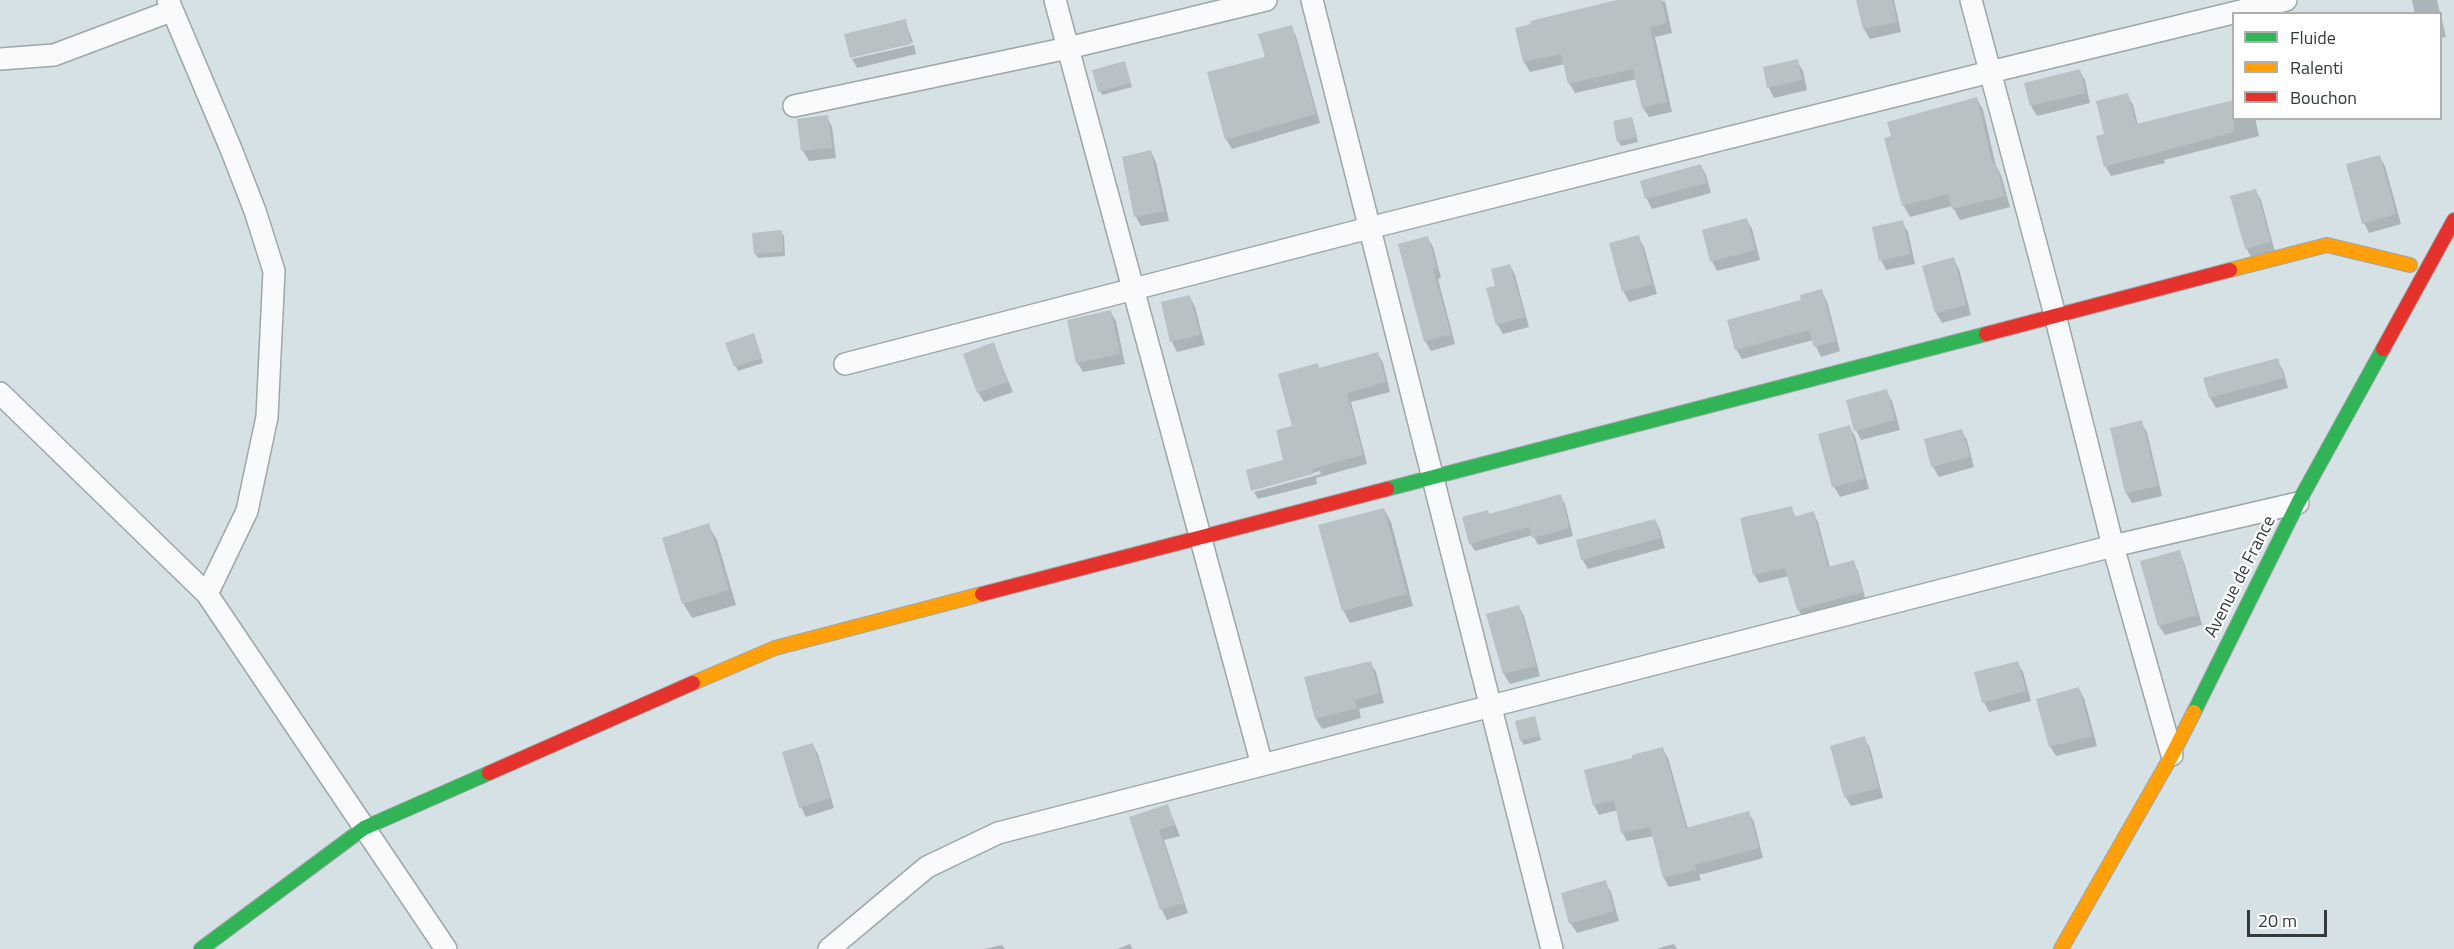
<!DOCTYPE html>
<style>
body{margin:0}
#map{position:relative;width:2454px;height:949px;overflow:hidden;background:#d6e1e5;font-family:"Titillium Web",sans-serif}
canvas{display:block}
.legend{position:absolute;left:2232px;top:12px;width:210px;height:108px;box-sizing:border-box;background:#fff;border:2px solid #adb0b1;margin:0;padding:8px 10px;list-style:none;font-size:18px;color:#323a3c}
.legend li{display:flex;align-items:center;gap:12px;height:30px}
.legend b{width:30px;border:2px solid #adb0b1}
.scale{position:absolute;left:2247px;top:910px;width:80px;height:27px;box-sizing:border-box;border:3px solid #323a3c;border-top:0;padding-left:8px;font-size:18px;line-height:21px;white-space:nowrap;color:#323a3c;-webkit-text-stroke:4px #fff;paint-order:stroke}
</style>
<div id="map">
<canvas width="2454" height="949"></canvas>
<ul class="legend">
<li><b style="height:8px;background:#30b455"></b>Fluide</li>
<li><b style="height:8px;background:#ff9f0a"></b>Ralenti</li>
<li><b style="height:8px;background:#e5322d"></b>Bouchon</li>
</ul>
<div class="scale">20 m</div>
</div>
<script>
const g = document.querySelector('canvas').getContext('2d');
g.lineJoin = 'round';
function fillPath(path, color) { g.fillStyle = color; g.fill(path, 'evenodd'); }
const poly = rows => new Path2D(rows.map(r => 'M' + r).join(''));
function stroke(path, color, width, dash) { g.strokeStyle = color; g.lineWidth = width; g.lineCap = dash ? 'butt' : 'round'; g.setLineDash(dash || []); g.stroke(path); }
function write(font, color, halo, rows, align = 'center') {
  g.font = font + ' "Titillium Web",sans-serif'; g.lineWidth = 4.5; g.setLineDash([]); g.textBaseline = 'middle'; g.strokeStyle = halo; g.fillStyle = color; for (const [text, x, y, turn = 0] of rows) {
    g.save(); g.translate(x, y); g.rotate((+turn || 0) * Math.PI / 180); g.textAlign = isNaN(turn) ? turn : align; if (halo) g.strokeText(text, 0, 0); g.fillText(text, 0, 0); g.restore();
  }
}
fillPath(poly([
 [1624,0,1665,1,1672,33,1655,37,1672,112,1649,117,1643,108,1637,79,1575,93,1569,83,1565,64,1530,72,1524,62,1517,29],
 [1858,0,1894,0,1901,32,1870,39,1864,29],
 [2412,0,2437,0,2446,37,2440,38,2440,14,2415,14],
 [905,21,913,42,852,56,852,59,846,35],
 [1291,27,1296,36,1320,123,1232,149,1226,139],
 [914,45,916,54,857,68,852,59],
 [1797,61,1803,71,1807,90,1774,98,1769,88,1764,68],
 [1124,62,1132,87,1102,95,1100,91],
 [2079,70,2085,80,2090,103,2037,116,2031,106],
 [2127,95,2133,105,2138,125,2255,118,2259,136,2164,160,2165,163,2111,176,2105,166,2105,135],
 [1977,99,1983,110,1996,166,2001,175,2010,207,1960,220,1952,206,1910,217,1904,206],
 [827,117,832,127,836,158,809,161,803,151,799,120],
 [1632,118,1638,142,1621,146,1618,141],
 [1151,152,1156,162,1169,221,1141,226,1136,217],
 [2379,156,2385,166,2401,224,2369,233,2364,223],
 [1701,166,1706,175,1711,193,1652,209,1647,199,1642,182],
 [2255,190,2261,200,2275,252,2252,258,2246,248],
 [1746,219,1752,229,1760,260,1717,271,1712,261],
 [1902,222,1908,232,1915,264,1886,270,1881,260],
 [781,232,784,236,785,256,758,258,755,253],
 [1427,237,1433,247,1441,278,1438,279,1455,344,1431,351,1425,341],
 [1638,237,1644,247,1657,294,1629,302,1624,292,1611,244],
 [1953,259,1959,269,1971,315,1942,323,1936,313],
 [1510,265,1515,275,1529,327,1503,334,1497,324],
 [1821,291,1827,301,1840,351,1821,357,1813,340,1742,359,1736,349,1803,301],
 [1190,297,1195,307,1205,345,1177,352,1172,342],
 [1110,311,1116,321,1125,364,1083,372,1077,362],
 [755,340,763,363,738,371,727,344],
 [993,344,1013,392,984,402,978,392],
 [1377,353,1383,363,1390,392,1351,402,1367,464,1316,478,1317,484,1258,499,1254,492,1321,474,1320,471,1253,489,1253,491,1248,471,1285,461,1294,427,1319,369],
 [2277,360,2283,370,2288,388,2216,408,2210,398,2205,379],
 [1886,391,1892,401,1900,430,1861,440,1856,430],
 [2141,422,2147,432,2162,496,2132,503,2126,493],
 [1849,427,1855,436,1869,489,1840,497,1834,487,1820,435],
 [1961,430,1967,440,1974,467,1939,477,1933,467,1926,440],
 [1560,496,1565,504,1573,536,1538,545,1533,535,1475,551,1470,543,1489,515],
 [1791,508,1796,518,1813,513,1818,522,1830,568,1853,562,1858,571,1866,601,1803,618,1798,609,1789,576,1759,583,1754,574],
 [1384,509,1391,522,1413,606,1350,623,1343,610],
 [1655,520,1660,530,1665,548,1588,569,1582,559],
 [708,525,717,540,736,605,692,618,683,603],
 [2179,552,2184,562,2202,625,2165,635,2159,626],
 [1519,607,1524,616,1540,676,1510,684,1504,674],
 [1370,662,1376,672,1384,703,1359,709,1361,718,1322,729,1316,719],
 [2017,662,2023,672,2031,701,1989,712,1984,702],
 [2079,689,2084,698,2097,746,2056,756,2050,746],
 [1534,718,1541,740,1524,745,1521,740],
 [1864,738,1870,748,1883,798,1851,806,1845,796],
 [812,744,818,754,834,808,806,817,801,807],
 [1662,748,1668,758,1688,829,1748,812,1754,822,1763,858,1699,875,1701,880,1669,887,1664,878,1654,836,1627,841,1622,832,1618,810,1599,815,1594,805,1634,759],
 [1168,806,1180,836,1164,840,1188,913,1167,920,1162,910,1131,818],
 [1605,882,1611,892,1619,921,1577,933,1571,924,1563,894],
 [1130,944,1133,949,1117,949],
 [1674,944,1677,949,1656,949],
 [1002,945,1005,949,984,949]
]), '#0003');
fillPath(poly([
 [1617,0,1662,0,1667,23,1650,27,1667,102,1642,108,1633,69,1568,84,1561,54,1523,62,1515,28,1531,24,1530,21],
 [1856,0,1892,0,1897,22,1863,29],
 [906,19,911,44,850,58,844,34],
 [1292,25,1316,114,1225,140,1207,72,1265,57,1258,34],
 [1798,59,1802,80,1767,88,1763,67],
 [1125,61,1131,83,1098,92,1092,70],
 [2080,69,2086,93,2030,106,2024,83],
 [2128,93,2136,124,2234,100,2234,132,2104,167,2096,136,2104,134,2096,101],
 [1977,97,1992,163,1995,162,2005,196,1952,209,1948,194,1902,206,1884,138,1891,136,1887,122],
 [828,115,832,148,801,151,797,119],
 [1632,117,1637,137,1617,142,1613,121],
 [1151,150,1164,211,1134,217,1122,157],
 [2380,155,2396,214,2362,224,2346,164],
 [1701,164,1707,183,1645,199,1640,181],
 [2256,189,2271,242,2245,249,2230,196],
 [1747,218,1755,250,1710,262,1702,230],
 [1903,220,1910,254,1879,261,1872,227],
 [782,230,783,252,754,254,752,233],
 [1639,235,1652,284,1622,292,1609,243],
 [1428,236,1437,268,1433,269,1451,334,1424,342,1398,244],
 [1954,257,1966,305,1935,313,1922,266],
 [1510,264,1525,317,1496,325,1486,288,1495,286,1491,269],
 [1822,289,1836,341,1814,347,1809,330,1735,350,1727,320,1801,300,1800,295],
 [1190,295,1200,335,1170,342,1161,302],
 [1111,310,1120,354,1076,363,1067,320],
 [754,333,762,358,734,367,725,343],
 [994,342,1008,382,977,393,963,354],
 [1378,352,1386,382,1347,393,1363,455,1312,469,1313,474,1251,491,1246,470,1283,460,1276,430,1292,426,1278,374,1318,363,1319,368],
 [2278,358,2284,378,2209,398,2203,378],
 [1887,389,1895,420,1854,431,1846,400],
 [2142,420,2158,486,2125,493,2110,428],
 [1850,425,1864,479,1832,487,1818,434],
 [1962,429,1970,457,1931,467,1924,439],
 [1561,494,1569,528,1532,538,1529,527,1469,544,1462,517,1488,510,1489,514],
 [1792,506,1794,517,1814,511,1828,567,1854,560,1863,592,1797,610,1785,568,1753,575,1740,518],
 [1384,508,1407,594,1342,611,1318,525],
 [1655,519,1661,538,1581,560,1576,540],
 [709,523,729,590,682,604,662,538],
 [2180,550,2197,615,2158,626,2140,561],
 [1519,605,1536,666,1503,674,1486,614],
 [1371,661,1379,693,1355,700,1357,708,1315,719,1304,677],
 [2018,661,2026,691,1982,703,1974,672],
 [2079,687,2092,736,2049,747,2036,699],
 [1535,716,1540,736,1520,741,1515,721],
 [1865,736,1879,788,1844,797,1830,746],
 [813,743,830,798,799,808,782,752],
 [1663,747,1686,828,1749,811,1759,848,1695,865,1696,870,1663,878,1650,827,1621,833,1614,800,1593,806,1584,770,1632,758,1632,755],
 [1168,804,1175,825,1159,830,1184,903,1160,910,1129,817],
 [1606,880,1614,911,1569,924,1561,893]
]), '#b8c1c4');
const street = poly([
 [168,0,231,149,255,211,274,271,267,417,247,511,207,594],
 [1055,0,1262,765],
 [1312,0,1552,949],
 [1971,0,2055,315,2113,546,2172,755],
 [0,59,54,55,171,11],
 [794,106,1068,48,1266,0],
 [845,364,1369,228,1990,72,2286,0],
 [0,393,207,594,446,949],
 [829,949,927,867,998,833,2113,546,2298,503]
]);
const fast = poly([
 [1387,489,1986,334],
 [2194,712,2298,503,2383,349],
 [201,949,364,828,489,773]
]);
const slow = poly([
 [2230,270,2327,245,2410,265],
 [693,683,775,648,982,594],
 [2061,949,2172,755,2194,712]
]);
const jam = poly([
 [1986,334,2230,270],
 [2383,349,2454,220],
 [982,594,1387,489],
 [489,773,693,683]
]);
stroke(street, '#9da6a8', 24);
stroke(fast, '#9da6a8', 16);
stroke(slow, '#9da6a8', 16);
stroke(jam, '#9da6a8', 16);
stroke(street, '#f9fafb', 21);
stroke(fast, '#30b455', 14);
stroke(slow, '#ff9f0a', 14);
stroke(jam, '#e5322d', 14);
write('18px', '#323a3c', '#fff', [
 ["Avenue de France",2241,577,-63]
]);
</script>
